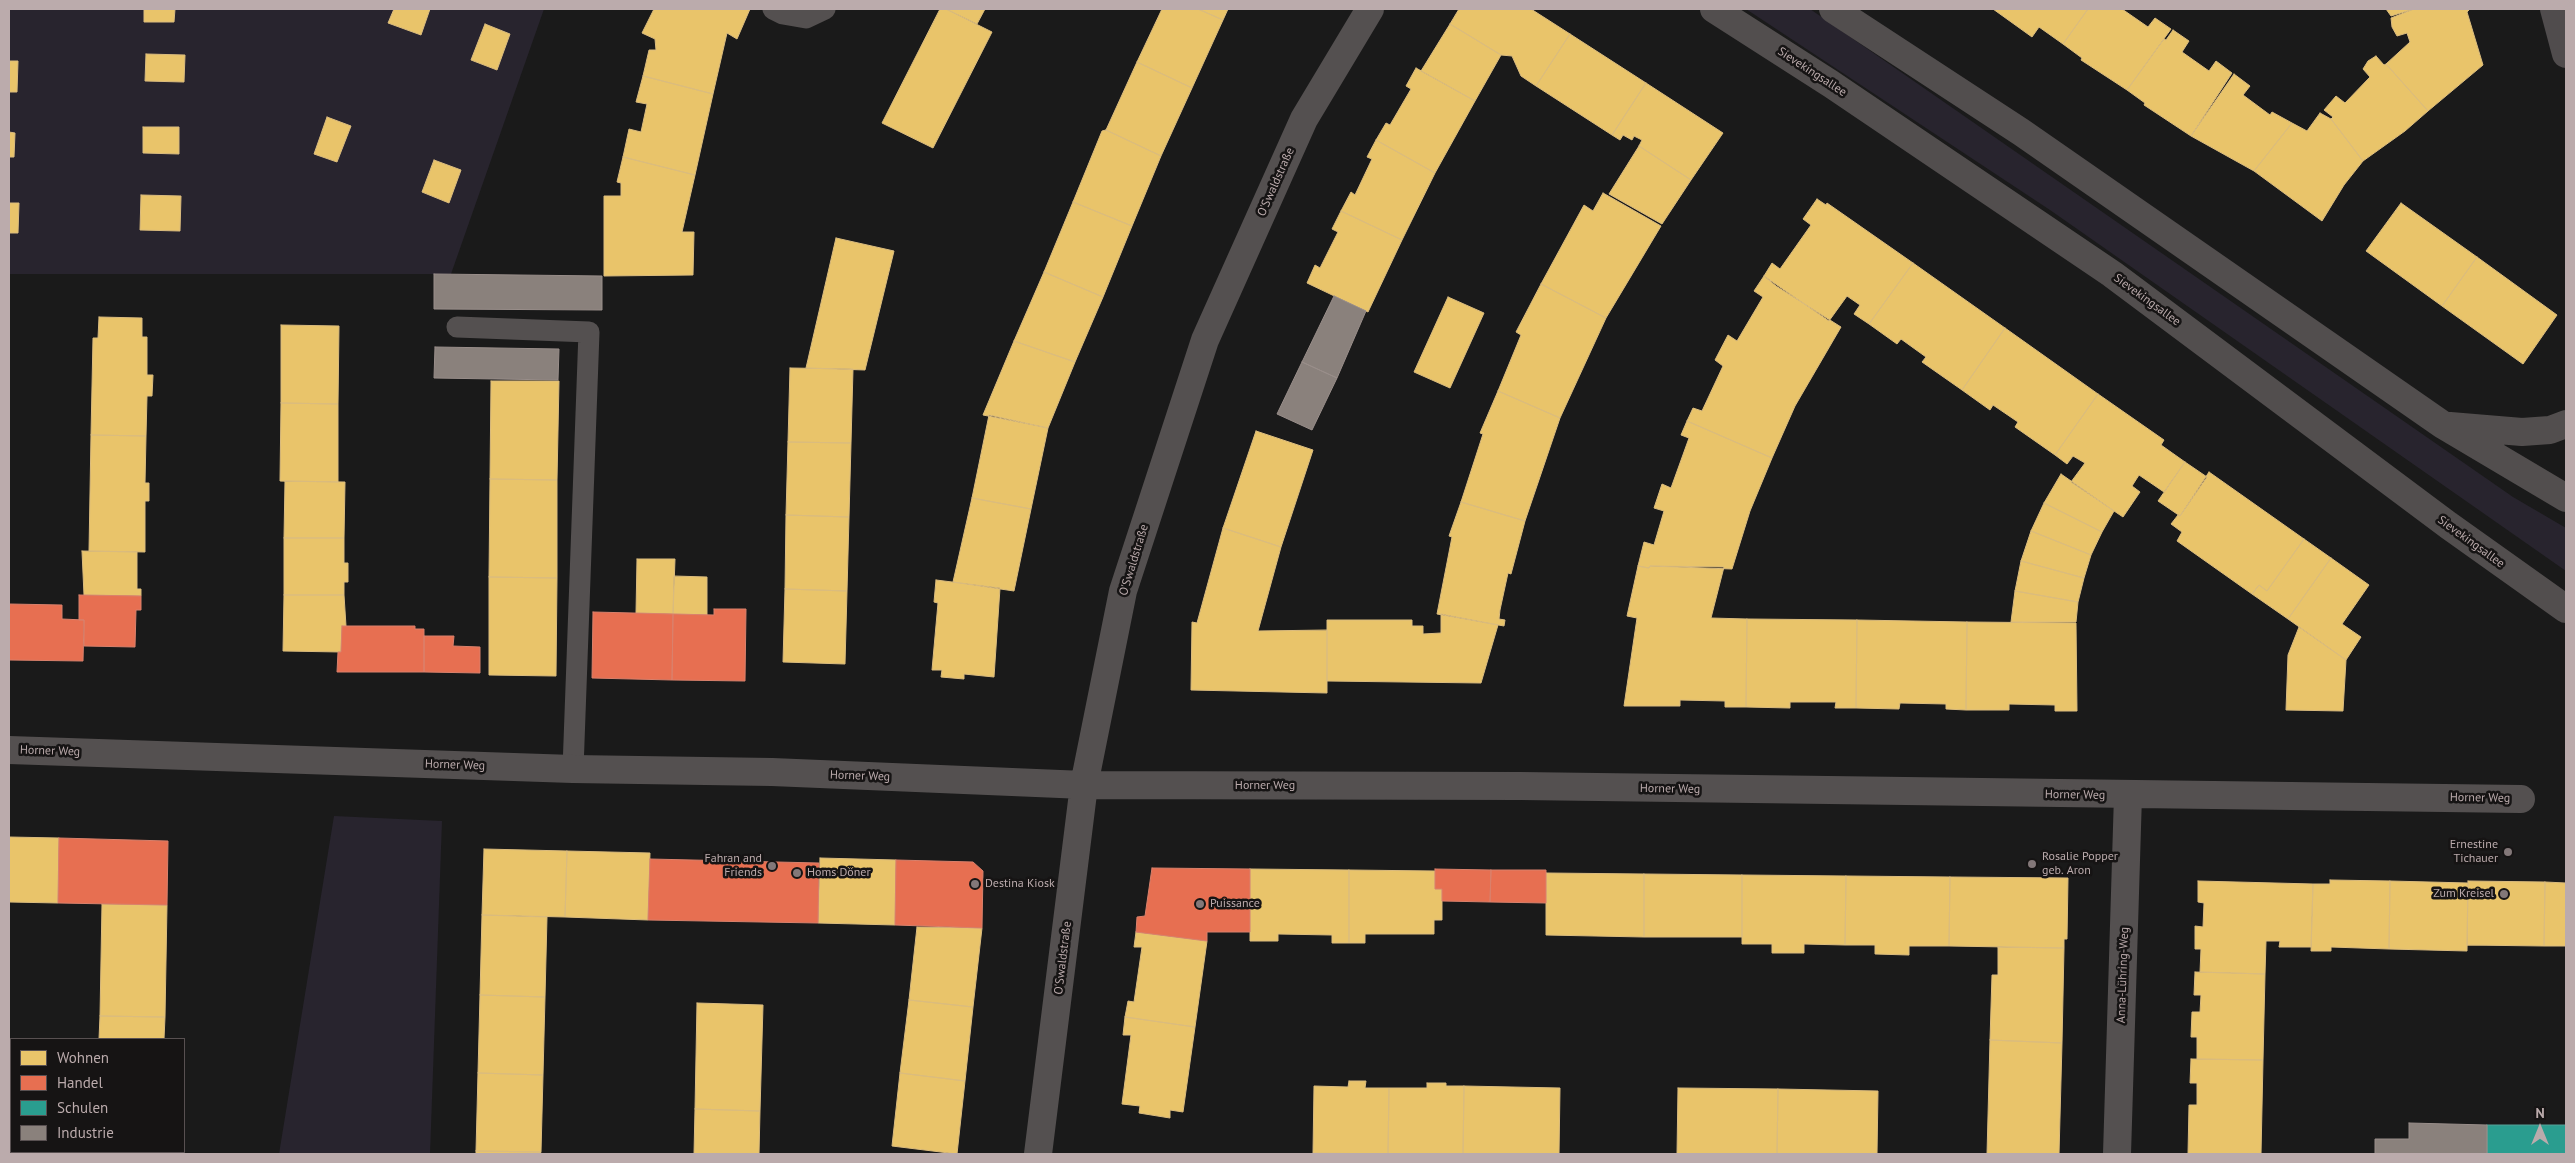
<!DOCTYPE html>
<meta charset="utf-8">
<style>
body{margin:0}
#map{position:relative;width:2575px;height:1163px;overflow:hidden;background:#1a1a1a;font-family:"PT Sans",sans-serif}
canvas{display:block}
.frame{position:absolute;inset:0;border:10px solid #bbabac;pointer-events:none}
.legend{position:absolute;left:10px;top:1038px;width:175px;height:115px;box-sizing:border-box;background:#161414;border:1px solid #585051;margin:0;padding:6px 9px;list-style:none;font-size:15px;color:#bbabac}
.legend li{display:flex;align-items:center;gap:10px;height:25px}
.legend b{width:25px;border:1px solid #585051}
.north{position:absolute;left:2515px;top:1103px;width:50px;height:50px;-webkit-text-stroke:4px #161414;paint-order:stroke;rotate:0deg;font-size:14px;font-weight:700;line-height:20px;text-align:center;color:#bbabac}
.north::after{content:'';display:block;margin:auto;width:18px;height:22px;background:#bbabac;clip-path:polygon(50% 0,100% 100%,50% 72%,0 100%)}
</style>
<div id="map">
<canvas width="2575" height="1163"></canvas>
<div class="frame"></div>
<ul class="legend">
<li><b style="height:14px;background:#e9c46a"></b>Wohnen</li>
<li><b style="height:14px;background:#e76f51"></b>Handel</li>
<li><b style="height:14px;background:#2a9d8f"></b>Schulen</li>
<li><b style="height:14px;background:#8a817c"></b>Industrie</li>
</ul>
<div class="north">N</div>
</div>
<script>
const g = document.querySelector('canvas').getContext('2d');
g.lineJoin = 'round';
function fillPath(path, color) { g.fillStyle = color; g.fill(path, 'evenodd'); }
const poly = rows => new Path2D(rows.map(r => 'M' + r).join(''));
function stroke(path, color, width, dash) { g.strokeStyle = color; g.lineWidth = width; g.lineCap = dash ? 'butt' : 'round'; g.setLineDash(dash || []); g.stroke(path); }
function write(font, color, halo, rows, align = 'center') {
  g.font = font + ' "PT Sans",sans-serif'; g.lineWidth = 5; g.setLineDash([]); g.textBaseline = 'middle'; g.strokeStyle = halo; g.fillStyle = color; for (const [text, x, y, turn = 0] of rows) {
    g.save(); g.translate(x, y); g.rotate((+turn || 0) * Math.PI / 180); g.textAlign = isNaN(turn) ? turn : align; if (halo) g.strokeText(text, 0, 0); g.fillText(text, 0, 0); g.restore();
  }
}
fillPath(poly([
 [9,9,544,9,451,274,9,274],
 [1746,9,1810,9,2513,497,2566,528,2566,571,2050,210],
 [334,816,442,821,430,1154,279,1154]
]), '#28242e');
const homes = poly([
 [144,9,175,9,174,22,144,22,144,9],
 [394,9,430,9,421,35,388,23,394,9],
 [654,9,750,9,737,39,727,33,713,94,643,76,649,50,656,50,655,39,642,33,654,9],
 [940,9,946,9,992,32,933,148,882,123,940,9],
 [946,9,985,9,977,24,946,9],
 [1162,9,1198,9,1223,20,1192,88,1137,62,1162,9],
 [1198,9,1228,9,1223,20,1198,9],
 [1459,9,1531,9,1570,34,1536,86,1521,76,1512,56,1501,55,1450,24,1459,9],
 [1993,9,2088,9,2063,44,2039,27,2032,37,1993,9],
 [2088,9,2122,9,2148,27,2155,18,2171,29,2127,90,2081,60,2082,58,2063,44,2088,9],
 [2386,9,2414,9,2391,16,2386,9],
 [2414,9,2470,9,2467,12,2483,65,2428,111,2386,64,2410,42,2407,33,2397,36,2392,27,2391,18,2414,9],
 [485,24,510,34,497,70,471,60,485,24],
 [1450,24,1501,55,1475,101,1421,71,1450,24],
 [2173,30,2189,41,2182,52,2209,71,2216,61,2232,73,2191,136,2144,105,2145,103,2127,90,2164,39,2166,40,2173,30],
 [1570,34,1646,83,1612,135,1536,86,1570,34],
 [146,54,185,55,184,82,145,81,146,54],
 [2376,56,2384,65,2386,64,2428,111,2405,131,2363,161,2331,119,2333,117,2324,110,2336,96,2345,103,2370,77,2363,69,2368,61,2376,56],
 [9,61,18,61,17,92,9,92,9,61],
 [1137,62,1192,88,1161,156,1106,130,1137,62],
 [1416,68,1475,101,1435,173,1376,140,1386,123,1390,125,1411,89,1406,86,1416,68],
 [2234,74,2250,86,2243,95,2270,115,2272,112,2292,123,2254,171,2191,136,2234,74],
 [643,76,713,94,695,175,623,157,629,129,641,132,647,104,636,102,643,76],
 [1646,83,1723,133,1691,180,1639,146,1642,140,1634,136,1632,140,1623,135,1620,140,1612,135,1646,83],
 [2320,113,2331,119,2363,161,2344,185,2322,221,2254,171,2292,123,2307,131,2320,113],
 [327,117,351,126,337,162,314,154,327,117],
 [143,127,179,127,179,154,143,153,143,127],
 [1106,130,1161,156,1132,226,1073,202,1102,131,1106,130],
 [9,132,15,133,14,157,9,157,9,132],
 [1376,140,1435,173,1402,240,1341,211,1351,192,1355,195,1372,159,1367,157,1376,140],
 [1639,146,1691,180,1662,224,1609,194,1639,146],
 [623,157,695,175,682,232,694,232,693,275,604,276,604,196,621,196,621,183,617,182,623,157],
 [434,160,461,170,449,203,422,192,434,160],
 [1603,193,1661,226,1606,318,1541,284,1584,205,1593,211,1603,193],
 [141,195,181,196,180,231,140,230,141,195],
 [1817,199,1826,205,1827,203,1913,263,1869,324,1854,314,1860,305,1847,296,1829,321,1764,276,1772,263,1780,269,1811,225,1803,219,1817,199],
 [1073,202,1132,226,1103,297,1044,272,1073,202],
 [9,203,19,203,18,233,9,233,9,203],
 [2401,203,2477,257,2442,306,2366,251,2401,203],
 [1341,211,1402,240,1368,312,1307,283,1315,265,1320,268,1338,232,1332,229,1341,211],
 [836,238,894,251,865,370,806,368,836,238],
 [2477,257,2557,315,2523,364,2442,306,2477,257],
 [1913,263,2005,328,1962,390,1922,362,1926,357,1901,339,1897,344,1869,324,1913,263],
 [1044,272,1103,297,1075,362,1014,341,1044,272],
 [1764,276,1776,286,1841,327,1795,406,1772,458,1687,421,1693,408,1702,411,1723,366,1715,360,1728,335,1737,341,1763,297,1754,291,1764,276],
 [1541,284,1606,318,1560,418,1498,391,1521,335,1516,332,1541,284],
 [1448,297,1484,313,1450,388,1414,372,1448,297],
 [99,317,142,318,142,337,147,337,147,375,153,375,152,396,147,396,146,436,91,435,93,338,98,338,99,317],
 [281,325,339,326,338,404,281,403,281,325],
 [2005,328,2098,394,2055,455,2015,427,2018,422,1993,405,1990,410,1962,390,2005,328],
 [1014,341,1075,362,1048,428,983,415,1014,341],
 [790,368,853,369,851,443,788,442,790,368],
 [491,381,559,381,557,480,490,479,491,381],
 [1498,391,1560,418,1525,521,1461,502,1483,434,1480,433,1498,391],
 [2098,394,2164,440,2161,445,2185,462,2164,492,2139,475,2132,486,2140,492,2123,517,2071,482,2085,463,2073,456,2067,464,2055,455,2098,394],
 [281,403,338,404,338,482,280,481,281,403],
 [989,415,1048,428,1031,509,972,498,989,415],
 [1687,421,1772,458,1750,511,1732,569,1650,566,1649,568,1638,566,1644,542,1654,545,1664,511,1654,508,1662,484,1671,488,1689,438,1681,435,1687,421],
 [1256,431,1313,450,1281,547,1223,528,1256,431],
 [91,435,146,436,145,483,149,483,149,501,145,501,145,552,89,551,91,435],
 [788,442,851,443,849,517,786,515,788,442],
 [2185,462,2207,477,2180,516,2158,501,2185,462],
 [2209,472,2304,539,2267,591,2259,585,2252,594,2177,541,2182,532,2171,524,2178,515,2180,516,2209,472],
 [2061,474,2114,511,2102,532,2044,503,2061,474],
 [490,479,557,480,557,578,489,577,490,479],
 [285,481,345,482,344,538,284,538,285,481],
 [972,498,1031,509,1014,591,953,582,972,498],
 [1461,502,1525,521,1511,574,1508,573,1500,610,1499,619,1505,620,1504,626,1437,614,1452,537,1449,536,1461,502],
 [2044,503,2102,532,2091,555,2031,531,2044,503],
 [786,515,849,517,847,591,785,589,786,515],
 [1223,528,1281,547,1258,631,1327,630,1327,693,1191,690,1192,622,1197,623,1223,528],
 [2031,531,2091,555,2084,578,2021,561,2031,531],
 [284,538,344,538,344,563,348,563,348,582,344,582,344,595,284,595,284,538],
 [2304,539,2331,558,2288,619,2252,594,2259,585,2267,591,2304,539],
 [82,551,137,552,137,589,141,589,141,596,84,595,82,551],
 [2331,558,2369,585,2342,624,2361,637,2346,660,2288,619,2331,558],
 [637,559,675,559,673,614,636,613,637,559],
 [2021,561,2084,578,2078,602,2015,591,2021,561],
 [1638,566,1649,568,1650,566,1724,567,1711,618,1747,619,1746,707,1725,707,1725,701,1680,700,1680,706,1624,706,1637,618,1627,616,1638,566],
 [674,576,707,577,707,615,673,614,674,576],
 [489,577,557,578,556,676,489,675,489,577],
 [936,580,1000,588,994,677,964,674,964,679,941,677,942,670,932,670,938,603,934,602,936,580],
 [785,589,847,591,845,664,783,662,785,589],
 [2015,591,2078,602,2076,622,2011,622,2015,591],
 [284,595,344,595,346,626,342,626,341,652,283,651,284,595],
 [1441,614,1498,625,1481,683,1327,681,1327,620,1412,620,1412,626,1423,626,1423,634,1441,633,1441,614],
 [1747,619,1857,620,1856,708,1835,708,1836,702,1790,702,1790,708,1746,707,1747,619],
 [1857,620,1967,622,1966,710,1946,709,1946,704,1900,703,1899,709,1856,708,1857,620],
 [1967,622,2076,623,2077,711,2055,711,2055,705,2009,704,2009,710,1966,710,1967,622],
 [2299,627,2346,660,2343,711,2286,710,2288,655,2299,627],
 [9,837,59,838,58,903,9,902,9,837],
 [484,849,567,851,565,917,482,915,484,849],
 [567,851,650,853,648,920,565,917,567,851],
 [820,858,896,860,895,925,818,923,820,858],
 [1250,869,1349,870,1349,943,1332,943,1332,935,1278,934,1278,941,1250,941,1250,869],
 [1349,870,1435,871,1435,889,1442,889,1442,920,1434,920,1434,934,1365,934,1365,943,1349,943,1349,870],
 [1546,873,1644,874,1644,937,1546,935,1546,873],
 [1644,874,1742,875,1742,937,1644,937,1644,874],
 [1742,875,1846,876,1845,945,1804,944,1804,953,1772,953,1772,944,1742,944,1742,875],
 [1846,876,1950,877,1949,946,1909,946,1909,955,1875,954,1875,945,1845,945,1846,876],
 [1950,877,2068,878,2067,939,2064,939,2064,948,1949,946,1950,877],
 [2330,880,2390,881,2389,949,2331,947,2331,951,2311,951,2313,884,2330,884,2330,880],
 [2198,881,2313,884,2311,947,2279,947,2280,941,2266,941,2265,974,2200,972,2201,949,2195,949,2195,926,2203,927,2204,903,2198,902,2198,881],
 [2390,881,2468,883,2467,951,2389,949,2390,881],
 [2468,881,2545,882,2544,946,2467,945,2468,881],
 [2545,882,2566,883,2566,946,2544,946,2545,882],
 [102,904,167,905,165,1017,100,1016,102,904],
 [482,915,547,917,545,997,480,995,482,915],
 [917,927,982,928,973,1007,909,1000,917,927],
 [1136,932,1207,941,1195,1027,1125,1017,1128,1001,1134,1002,1142,947,1134,947,1136,932],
 [1998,947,2064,948,2062,1043,1990,1040,1992,975,1998,975,1998,947],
 [2195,972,2265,974,2263,1060,2197,1059,2197,1037,2191,1037,2192,1012,2200,1012,2201,995,2194,995,2195,972],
 [480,995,545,997,543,1075,478,1073,480,995],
 [909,1000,973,1007,965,1081,900,1073,909,1000],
 [697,1003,763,1005,760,1111,695,1109,697,1003],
 [100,1016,165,1017,164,1039,99,1039,100,1016],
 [1125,1017,1195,1027,1183,1112,1170,1110,1170,1118,1139,1113,1140,1106,1122,1104,1131,1035,1123,1035,1125,1017],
 [1990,1040,2062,1043,2059,1154,1987,1154,1990,1040],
 [2191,1059,2263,1060,2261,1154,2188,1154,2189,1105,2197,1105,2197,1083,2190,1083,2191,1059],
 [478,1073,543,1075,541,1152,476,1151,478,1073],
 [900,1073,965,1081,957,1154,892,1146,900,1073],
 [1349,1081,1366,1081,1365,1088,1389,1088,1388,1154,1313,1153,1314,1086,1348,1087,1349,1081],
 [1427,1083,1446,1083,1446,1086,1464,1086,1463,1154,1388,1154,1389,1088,1427,1088,1427,1083],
 [1464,1086,1560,1088,1559,1154,1463,1154,1464,1086],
 [1678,1088,1778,1089,1777,1154,1677,1154,1678,1088],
 [1778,1089,1878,1091,1877,1154,1777,1154,1778,1089],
 [695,1109,760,1111,759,1154,694,1154,695,1109],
 [476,1151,541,1152,540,1154,476,1154,476,1151],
 [97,1152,162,1152,162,1154,97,1154,97,1152]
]);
fillPath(homes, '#e9c46a');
stroke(homes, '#dbbc7e', 1);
const shops = poly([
 [79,595,141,596,141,610,136,610,135,647,84,646,84,620,79,620,79,595],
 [9,604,62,605,62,619,84,620,83,661,9,660,9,604],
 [714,609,746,609,745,681,672,680,673,614,714,615,714,609],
 [593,612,673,614,672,680,592,678,593,612],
 [342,626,415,626,415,629,424,629,424,672,337,672,338,652,341,652,342,626],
 [424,636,454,636,453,646,480,647,480,673,424,672,424,636],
 [59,838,168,841,167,905,58,903,59,838],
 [650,859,819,863,818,923,648,920,650,859],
 [896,860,973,862,983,871,982,928,895,925,896,860],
 [1152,868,1250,869,1250,932,1207,932,1207,941,1136,932,1137,917,1145,916,1152,868],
 [1435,869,1491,870,1490,902,1442,901,1442,889,1435,889,1435,869],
 [1491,870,1546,870,1546,903,1490,902,1491,870]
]);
fillPath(shops, '#e76f51');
stroke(shops, '#da816c', 1);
const schools = poly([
 [2487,1125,2566,1125,2566,1154,2487,1154,2487,1125]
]);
fillPath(schools, '#2a9d8f');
stroke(schools, '#56a198', 1);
const industry = poly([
 [434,274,602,276,602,310,434,309,434,274],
 [1334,296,1366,311,1337,378,1302,362,1334,296],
 [435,347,559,349,558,380,434,378,435,347],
 [1302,362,1337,378,1312,430,1277,414,1302,362],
 [2409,1123,2487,1125,2487,1154,2375,1154,2375,1139,2409,1139,2409,1123]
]);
fillPath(industry, '#8a817c');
stroke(industry, '#998e8a', 1);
stroke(poly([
 [773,9,783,14,806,18,825,9],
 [457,327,589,332,573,769]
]), '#545050', 21);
stroke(poly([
 [9,750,573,769,772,772,1084,785,1521,786,2521,799],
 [1038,1154,1084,785,1123,591,1205,340,1304,119,1370,9],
 [2117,1154,2128,795]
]), '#545050', 28);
stroke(poly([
 [1714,9,1831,84,2112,274,2448,525,2566,609],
 [1833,9,2021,132,2443,425,2566,498],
 [2450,426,2522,432,2550,430,2566,424]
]), '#524e4e', 28);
stroke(poly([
 [2554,9,2566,54]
]), '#504c4d', 28);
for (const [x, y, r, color] of [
 [2508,852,5,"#837879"],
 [2032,864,5,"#837879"],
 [772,866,5,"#837879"],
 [797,873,5,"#837879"],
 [975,884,5,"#837879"],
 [2504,894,5,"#837879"],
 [1200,904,5,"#837879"]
]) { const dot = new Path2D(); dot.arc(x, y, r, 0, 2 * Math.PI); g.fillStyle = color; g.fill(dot); stroke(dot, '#161414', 2); }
write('12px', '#bbabac', '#161414', [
 ["Sievekingsallee",1812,72,33],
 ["O'Swaldstraße",1276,182,-66],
 ["Sievekingsallee",2147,300,36],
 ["Sievekingsallee",2471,542,36],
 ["O'Swaldstraße",1134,560,-73],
 ["Horner Weg",50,751,2],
 ["Horner Weg",455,765,2],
 ["Horner Weg",860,776,2],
 ["Horner Weg",1265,786],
 ["Horner Weg",1670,789,1],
 ["Horner Weg",2075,795,1],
 ["Horner Weg",2480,798,1],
 ["O'Swaldstraße",1063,958,-83],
 ["Anna-Lühring-Weg",2123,975,-88]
]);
write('12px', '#bbabac', '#161414', [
 ["Ernestine",2498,845,"right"],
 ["Tichauer",2498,859,"right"],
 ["Rosalie Popper",2042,857],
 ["geb. Aron",2042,871],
 ["Fahran and",762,859,"right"],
 ["Friends",762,873,"right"],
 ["Homs Döner",807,873],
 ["Destina Kiosk",985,884],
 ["Zum Kreisel",2494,894,"right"],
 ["Puissance",1210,904]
], 'left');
</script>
